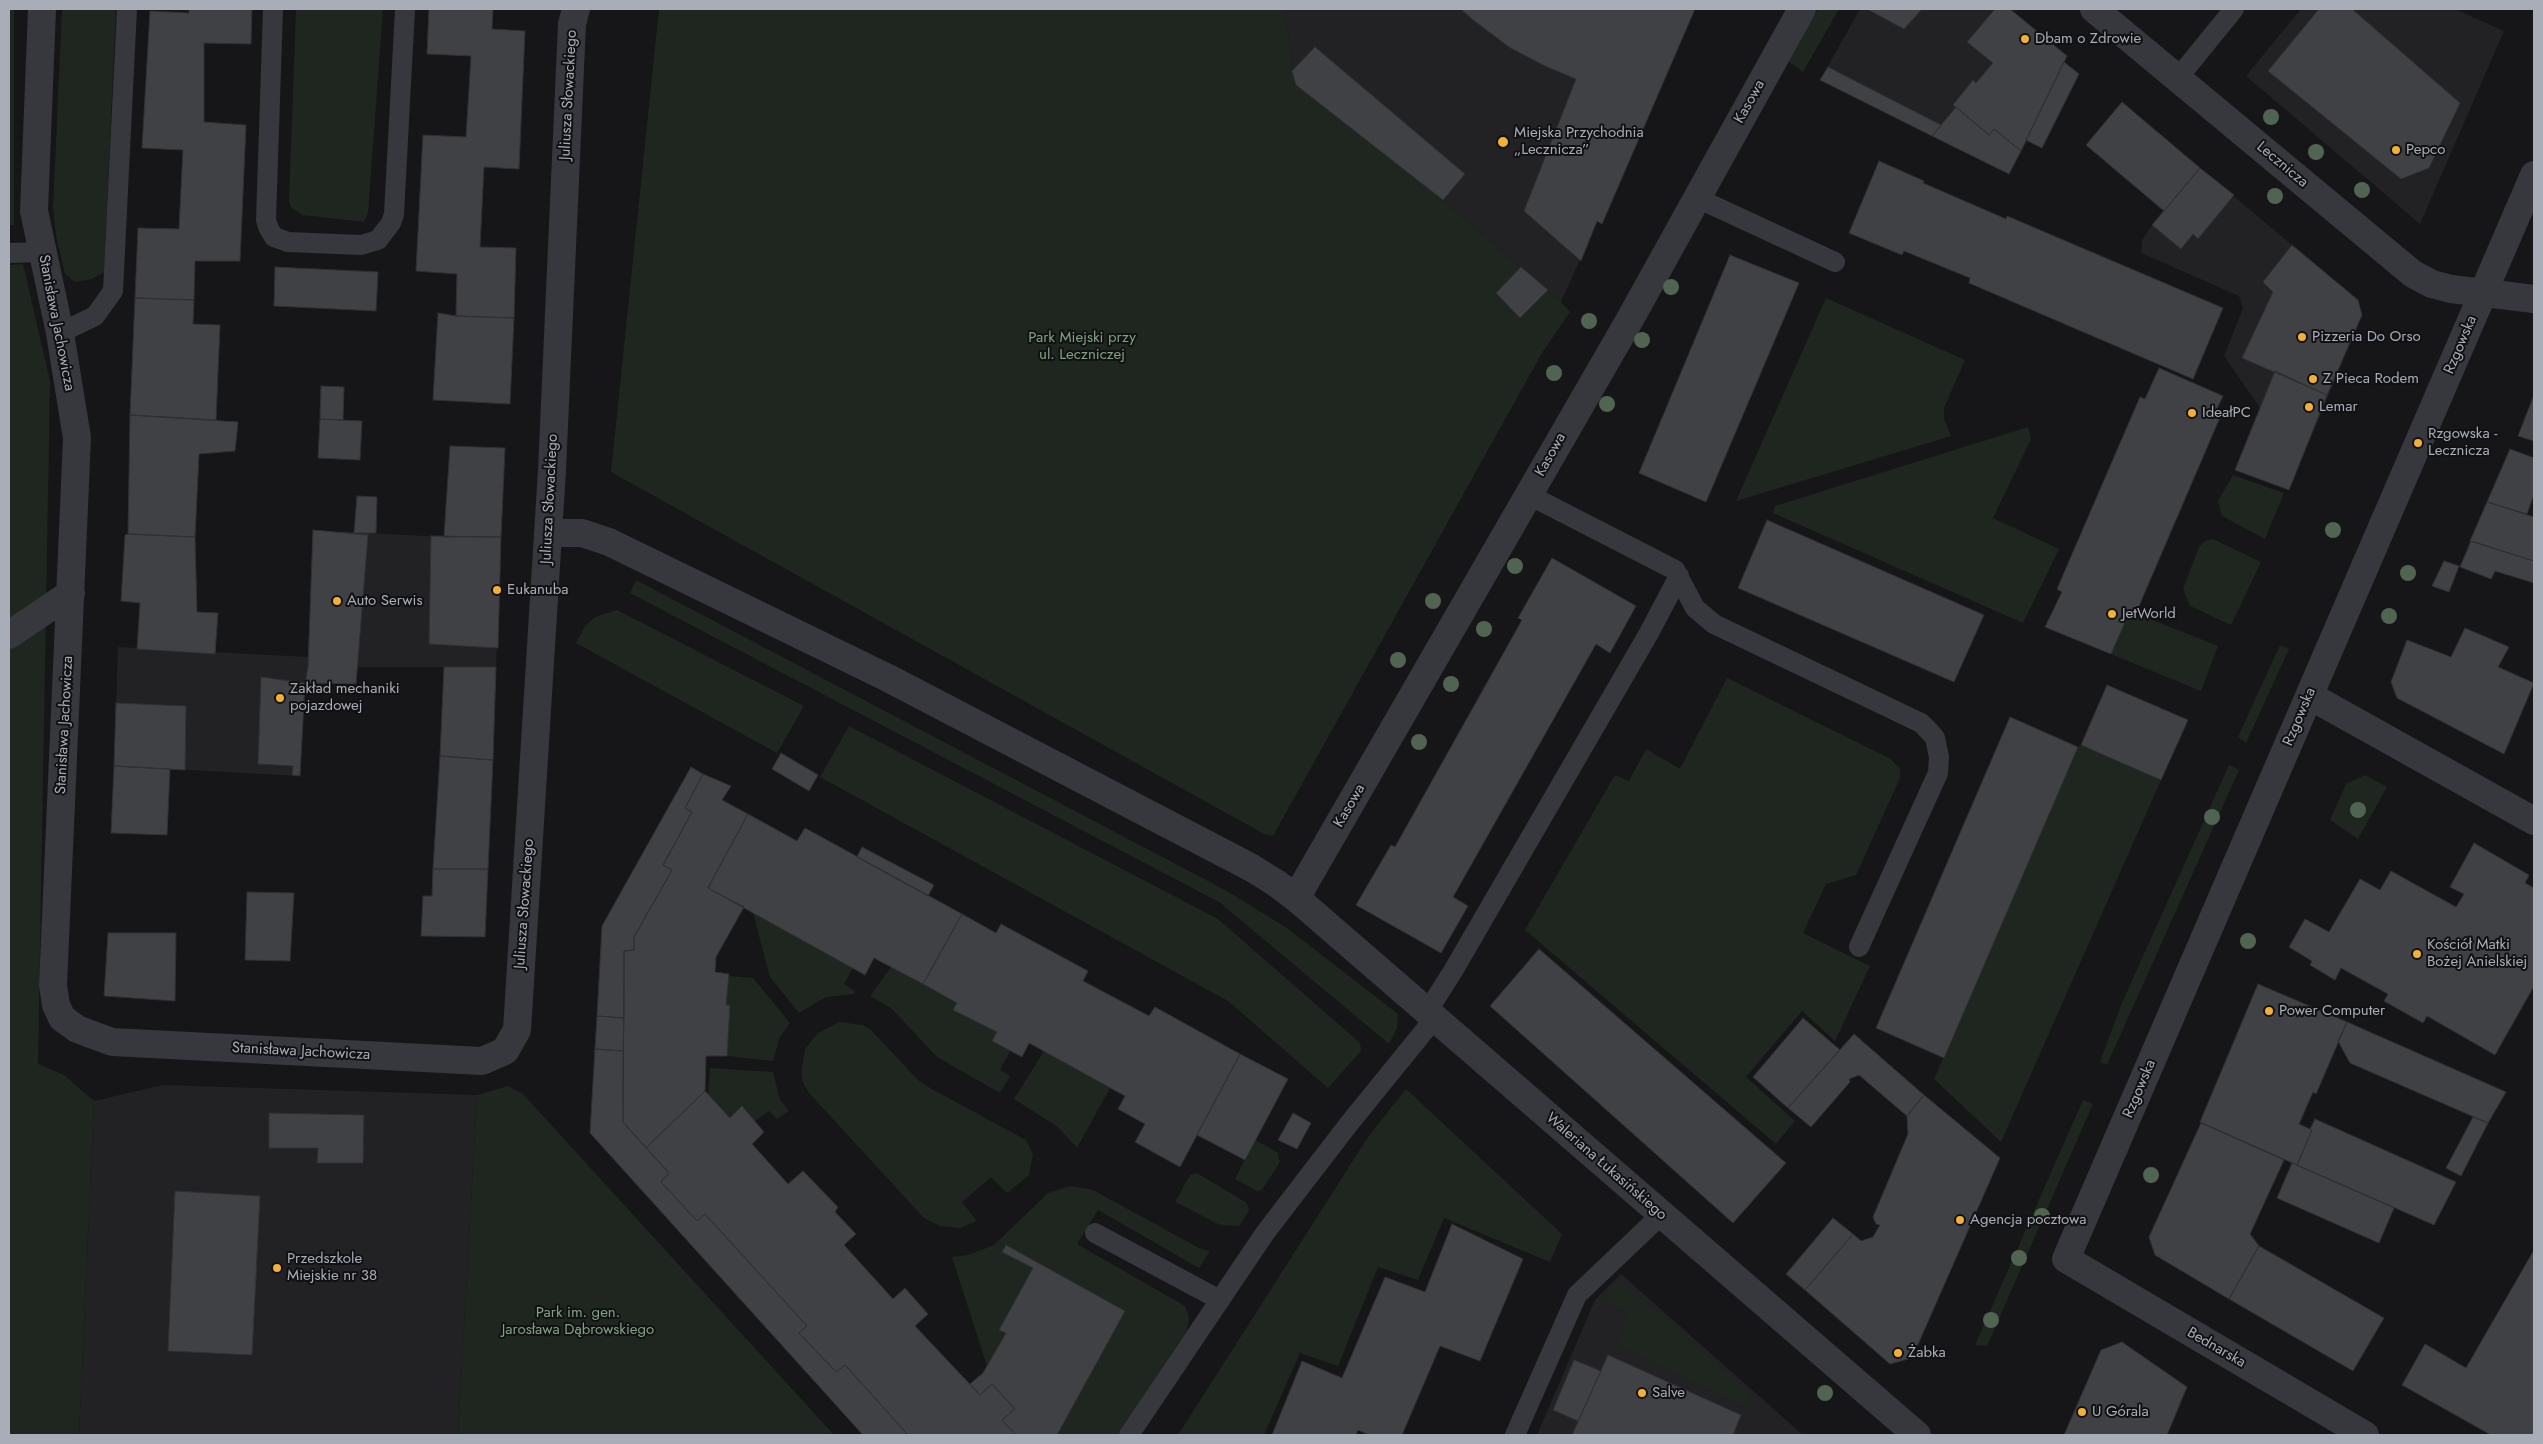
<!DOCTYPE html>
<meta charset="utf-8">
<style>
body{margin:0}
#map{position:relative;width:2543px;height:1444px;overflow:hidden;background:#161618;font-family:Jost,sans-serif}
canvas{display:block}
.frame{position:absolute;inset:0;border:10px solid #a8adb8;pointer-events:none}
</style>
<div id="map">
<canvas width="2543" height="1444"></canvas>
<div class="frame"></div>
</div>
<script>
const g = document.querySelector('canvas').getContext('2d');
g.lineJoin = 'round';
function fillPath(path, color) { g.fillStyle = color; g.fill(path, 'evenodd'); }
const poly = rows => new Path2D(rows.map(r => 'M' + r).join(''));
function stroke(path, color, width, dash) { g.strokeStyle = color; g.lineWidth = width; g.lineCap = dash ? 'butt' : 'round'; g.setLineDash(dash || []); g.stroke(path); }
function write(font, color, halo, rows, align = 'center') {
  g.font = font + ' Jost,sans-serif'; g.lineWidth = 4; g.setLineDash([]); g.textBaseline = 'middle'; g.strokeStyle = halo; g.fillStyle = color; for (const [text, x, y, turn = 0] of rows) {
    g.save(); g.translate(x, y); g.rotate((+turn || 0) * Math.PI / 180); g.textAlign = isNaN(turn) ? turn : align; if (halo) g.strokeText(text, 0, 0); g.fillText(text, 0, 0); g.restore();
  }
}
fillPath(poly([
 [1284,9,1695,9,1602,224,1597,222,1561,302,1443,200,1296,85],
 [1860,9,2007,9,2067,56,2009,174,1820,80],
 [2301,9,2455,9,2504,31,2420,224,2246,76],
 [2200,168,2358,300,2362,315,2289,490,2235,470,2260,408,2224,356,2243,308,2239,296,2141,253,2142,240,2152,225],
 [313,530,444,537,501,537,496,667,308,667,305,683,300,776,114,766,118,647,308,657],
 [163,1085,477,1095,458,1435,79,1435,94,1101],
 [1621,1274,1803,1435,1537,1435,1595,1300]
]), '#222225');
fillPath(poly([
 [9,9,14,9,14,225,9,225],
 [62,9,116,9,104,272,92,279,75,282,65,274,56,236,53,207],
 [296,9,383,9,368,213,364,222,302,215,291,207,289,201],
 [659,9,1284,9,1296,85,1443,200,1561,302,1570,312,1542,353,1273,836,1264,834,611,472],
 [1818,9,1839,9,1803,72,1787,60],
 [23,264,50,381,38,1064,64,1075,94,1101,79,1435,9,1435,9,265],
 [1826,298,1965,360,1944,408,1944,419,1951,436,1736,501],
 [2028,427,2031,439,1993,518,2059,549,2023,623,1773,513,1775,506],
 [2233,475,2284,493,2265,539,2222,516,2218,501],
 [2213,539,2261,562,2231,625,2190,606,2183,589,2199,547,2205,541],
 [636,580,1227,891,1287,928,1398,1014,1397,1028,1389,1044,1219,902,630,593],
 [617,610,804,706,777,753,576,643,585,626,595,617],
 [2130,611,2218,646,2201,691,2111,654],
 [2280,645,2289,649,2246,743,2238,737],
 [1727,678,1891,759,1900,769,1900,778,1856,875,1826,884,1803,933,1870,966,1835,1041,1802,1011,1746,1077,1795,1121,1776,1144,1525,930,1615,775,1629,781,1646,749,1680,769],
 [849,726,1218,919,1360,1043,1361,1051,1328,1088,1228,1001,820,777],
 [2081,745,2161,780,2001,1142,1934,1079,2078,747],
 [2229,765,2239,770,2107,1065,2100,1062,2121,1005],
 [2365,775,2387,787,2358,839,2330,820,2346,784],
 [753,913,853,968,844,984,855,991,854,994,826,997,799,1013,770,977],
 [891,967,957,1003,954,1010,997,1032,992,1041,1010,1051,1000,1070,1010,1076,1000,1093,937,1057,891,1008,870,996],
 [729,976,753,978,790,1023,780,1037,773,1061,727,1056,730,1005,726,1005],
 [839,1022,862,1025,870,1029,918,1080,930,1088,1026,1140,1033,1154,1029,1175,1007,1193,991,1177,962,1202,977,1221,970,1224,960,1228,951,1227,940,1226,924,1218,809,1093,803,1083,801,1073,805,1049,818,1033],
 [1044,1051,1110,1088,1077,1148,1058,1127,1014,1099],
 [710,1068,773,1072,780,1100,789,1111,777,1119,769,1111,755,1121,742,1107,730,1118,708,1095],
 [508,1086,523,1094,834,1435,458,1435,477,1095],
 [1406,1089,1562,1234,1550,1262,1444,1218,1418,1280,1378,1267,1338,1366,1300,1353,1264,1435,1178,1435,1368,1137],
 [2083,1100,2093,1104,1987,1346,1975,1345],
 [1255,1140,1277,1152,1280,1162,1262,1190,1257,1191,1235,1179],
 [1197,1173,1247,1203,1249,1211,1239,1226,1220,1225,1175,1202,1190,1175],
 [1070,1186,1093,1190,1199,1248,1210,1251,1199,1268,1098,1210,1077,1244,1185,1306,1188,1313,1189,1321,1187,1330,1118,1435,1057,1435,1125,1311,1006,1245,1003,1252,1033,1268,999,1330,1006,1333,987,1366,952,1257,968,1255,994,1245,1048,1193],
 [1619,1279,1750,1393,1744,1406,1617,1345,1629,1311,1600,1301]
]), '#1e261f');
const building = poly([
 [189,9,252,9,251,44,204,43,204,122,246,125,240,261,195,261,194,300,135,298,138,228,179,229,183,150,142,148,150,11,189,13,189,9],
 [429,9,493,9,492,29,525,31,519,169,484,167,480,247,516,248,514,318,456,316,457,274,416,271,423,135,466,137,471,56,427,54,429,9],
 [1461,9,1695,9,1602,224,1597,221,1581,261,1524,211,1576,79,1545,66,1509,47,1472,19,1461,9],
 [1867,9,1922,9,1904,29,1867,9],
 [1995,9,2010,9,2067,56,2021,151,1994,129,1989,135,1953,105,1973,80,1976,83,1993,63,1967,42,1995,9],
 [2319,9,2352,9,2460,103,2429,168,2401,179,2268,71,2319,9],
 [1315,47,1465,174,1443,200,1296,85,1292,71,1315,47],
 [2064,62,2079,74,2042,148,2026,140,2064,62],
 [1828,67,1941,125,1932,136,1820,80,1828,67],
 [2122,102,2200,168,2164,211,2086,145,2122,102],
 [1956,107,1989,135,1994,129,2021,151,2009,174,1932,136,1956,107],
 [1879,161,1924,181,1923,183,2006,219,2007,216,2223,308,2193,379,1969,283,1970,278,1904,251,1902,255,1849,233,1879,161],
 [2200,168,2234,195,2198,239,2193,234,2181,249,2152,225,2200,168],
 [2292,245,2358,300,2362,315,2327,395,2242,358,2273,292,2263,282,2292,245],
 [1730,255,1799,283,1706,502,1639,473,1730,255],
 [275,267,378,272,376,311,274,306,275,267],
 [1521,267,1548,290,1520,318,1496,293,1521,267],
 [135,298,194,300,193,324,220,325,216,420,130,415,135,298],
 [438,313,456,316,514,318,510,404,433,400,438,313],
 [2159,368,2223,396,2215,413,2221,415,2136,613,2130,611,2111,654,2045,627,2062,592,2057,589,2140,397,2145,399,2159,368],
 [2275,371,2327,395,2289,490,2235,470,2275,371],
 [321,386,344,387,343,420,320,419,321,386],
 [2534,395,2534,441,2518,436,2534,395],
 [130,415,238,422,235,451,199,454,195,537,128,534,130,415],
 [320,419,362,421,360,460,318,458,320,419],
 [450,446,505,448,501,537,444,537,450,446],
 [2510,449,2534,458,2534,494,2527,514,2487,502,2510,449],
 [357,496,377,497,376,533,354,533,357,496],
 [2487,502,2534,517,2534,561,2470,541,2487,502],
 [1767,520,1984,615,1954,682,1738,588,1767,520],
 [313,530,368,535,356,684,305,683,308,667,313,530],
 [128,534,195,537,197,612,218,613,215,654,137,649,140,603,121,601,125,535,128,534],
 [431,536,501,537,498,648,429,644,431,536],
 [2471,541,2534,561,2534,583,2495,571,2491,579,2460,567,2471,541],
 [1552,558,1636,606,1610,653,1596,644,1453,897,1468,906,1441,953,1356,905,1391,845,1395,847,1522,620,1518,618,1552,558],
 [2444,561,2459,566,2449,592,2432,586,2444,561],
 [2465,628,2509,647,2498,667,2534,683,2504,754,2397,698,2391,682,2407,640,2451,657,2465,628],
 [444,667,496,667,493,760,440,756,444,667],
 [261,677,305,683,300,776,292,775,293,766,258,764,261,677],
 [2107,685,2188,720,2161,780,2081,745,2107,685],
 [116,703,186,706,185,770,114,766,116,703],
 [2010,717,2078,747,1944,1058,1876,1028,2010,717],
 [781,753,818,775,809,791,772,769,781,753],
 [440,756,493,760,488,869,433,869,440,756],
 [114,766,170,769,167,835,111,833,114,766],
 [691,767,703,774,685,808,692,812,663,865,672,870,634,937,634,950,624,951,624,1018,597,1016,602,926,691,767],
 [703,774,731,786,722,800,748,814,708,888,744,907,716,957,715,972,729,974,726,1005,730,1005,727,1056,706,1056,705,1091,646,1148,623,1122,624,951,634,950,634,937,672,870,663,865,692,812,685,808,703,774],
 [748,814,797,841,805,828,962,914,923,984,874,958,865,975,708,888,748,814],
 [2474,843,2529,875,2525,883,2534,888,2534,986,2495,1055,2427,1016,2423,1023,2384,1001,2388,994,2341,968,2335,980,2310,965,2312,961,2289,947,2305,919,2329,932,2360,879,2380,890,2391,871,2456,907,2464,894,2450,887,2474,843],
 [862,847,934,885,928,896,857,857,862,847],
 [433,869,488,869,485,937,421,936,423,896,432,896,433,869],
 [247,892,294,893,290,961,245,960,247,892],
 [962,914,996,933,1001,924,1088,971,1083,981,1149,1016,1155,1007,1240,1054,1180,1167,1135,1142,1145,1124,1118,1109,1125,1096,1029,1043,1022,1057,992,1041,997,1032,953,1010,957,1003,923,984,962,914],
 [108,933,176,933,175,1001,104,996,108,933],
 [1539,949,1786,1163,1733,1223,1490,1006,1539,949],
 [2258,984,2347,1022,2316,1094,2313,1092,2299,1124,2312,1130,2297,1165,2200,1122,2258,984],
 [597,1016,624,1018,623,1051,595,1049,597,1016],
 [1803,1018,1840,1050,1788,1108,1753,1077,1803,1018],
 [2347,1022,2506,1092,2488,1123,2350,1063,2338,1041,2347,1022],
 [1854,1034,1924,1095,1907,1116,1859,1075,1849,1079,1850,1082,1811,1127,1788,1108,1854,1034],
 [595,1049,623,1051,623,1122,669,1173,661,1182,697,1221,705,1214,807,1326,799,1333,836,1372,845,1365,908,1435,863,1435,590,1133,595,1049],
 [1240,1054,1288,1079,1245,1160,1197,1135,1240,1054],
 [705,1091,730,1118,742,1106,764,1132,752,1144,788,1184,803,1171,838,1207,835,1212,856,1234,844,1245,893,1299,905,1288,928,1314,915,1326,980,1395,992,1384,1015,1409,1002,1420,1016,1435,908,1435,845,1365,836,1372,799,1333,807,1326,705,1214,697,1221,661,1182,669,1173,646,1148,705,1091],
 [1924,1095,2000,1158,1912,1358,1890,1364,1805,1290,1853,1234,1861,1241,1873,1237,1880,1225,1876,1224,1873,1217,1908,1134,1907,1116,1924,1095],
 [269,1113,364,1115,363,1163,317,1163,318,1148,269,1148,269,1113],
 [1293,1113,1311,1123,1297,1149,1278,1140,1293,1113],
 [2473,1117,2488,1123,2461,1176,2446,1168,2473,1117],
 [2315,1119,2456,1182,2434,1225,2297,1165,2312,1130,2310,1129,2315,1119],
 [2201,1123,2284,1160,2250,1234,2259,1246,2229,1299,2155,1255,2149,1237,2201,1123],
 [2292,1163,2394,1208,2379,1243,2277,1198,2292,1163],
 [175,1191,260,1196,252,1355,168,1351,175,1191],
 [1833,1218,1853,1234,1805,1290,1786,1274,1833,1218],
 [1452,1224,1523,1259,1480,1361,1440,1346,1402,1435,1369,1435,1358,1430,1356,1435,1272,1435,1302,1361,1342,1378,1385,1277,1425,1292,1452,1224],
 [1006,1245,1125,1311,1057,1435,1016,1435,1002,1420,1015,1409,992,1384,980,1395,970,1384,983,1373,1006,1333,999,1330,1033,1268,1002,1252,1006,1245],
 [2259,1246,2384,1318,2353,1371,2229,1299,2259,1246],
 [2534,1250,2534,1435,2491,1435,2402,1385,2425,1344,2466,1368,2534,1250],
 [2122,1342,2187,1387,2167,1435,2064,1435,2101,1350,2122,1342],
 [1608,1355,1741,1415,1733,1435,1572,1435,1608,1355],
 [1574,1360,1601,1371,1578,1421,1553,1410,1574,1360]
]);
fillPath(building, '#404145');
stroke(building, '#303034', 1);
stroke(poly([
 [273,9,266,220,269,229,274,237,288,242,361,245,378,240,391,223,394,214,405,9],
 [2178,78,2234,9],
 [1697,198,1835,262],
 [9,253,42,252],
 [60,333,95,316,113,291,127,9],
 [1529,495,1675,570,1695,608,1714,624,1921,723,1929,731,1935,738,1939,757,1938,773,1859,947],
 [1427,1012,1453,971,1649,633,1679,576],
 [1095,1233,1220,1300],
 [1129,1435,1265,1233,1348,1125,1434,1019],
 [1515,1435,1577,1295,1661,1215]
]), '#37383d', 20);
stroke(poly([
 [42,9,34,211,60,333,77,438,53,985,56,1005,62,1018,77,1029,112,1042,482,1061,505,1051,517,1030,552,470,572,24,576,9],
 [2094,9,2413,274,2432,284,2451,289,2534,299],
 [548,533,582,533,609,542,888,678,1252,868,1276,883,1296,898,1917,1435],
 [9,635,71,593],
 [2310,696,2534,821],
 [1296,898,1629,321,1802,9]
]), '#37383d', 28);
stroke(poly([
 [2365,1435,2066,1259,2534,175]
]), '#37383d', 28);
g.fillStyle = '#506452';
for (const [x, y] of [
 [2271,117],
 [2316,152],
 [2362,190],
 [2275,196],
 [1671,287],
 [1589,321],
 [1642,340],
 [1554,373],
 [1607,404],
 [2333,530],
 [1515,566],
 [2408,573],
 [1433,601],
 [2389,616],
 [1484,629],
 [1398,660],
 [1451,684],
 [1419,742],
 [2358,810],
 [2212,817],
 [2248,941],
 [2151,1175],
 [2042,1216],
 [2019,1258],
 [1991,1320],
 [1825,1393]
]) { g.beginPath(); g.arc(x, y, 8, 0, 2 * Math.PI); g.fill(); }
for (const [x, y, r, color] of [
 [2025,39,5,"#f2b134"],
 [1503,142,6,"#f2b134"],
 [2396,150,5,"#f2b134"],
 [2302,337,5,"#f2b134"],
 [2313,379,5,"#f2b134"],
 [2309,407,5,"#f2b134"],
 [2192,413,5,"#f2b134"],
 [2418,443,5,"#f2b134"],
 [497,590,5,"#f2b134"],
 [337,601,5,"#f2b134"],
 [2112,614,5,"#f2b134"],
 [280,698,5,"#f2b134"],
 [2417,954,5,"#f2b134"],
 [2269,1011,5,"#f2b134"],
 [1960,1220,5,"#f2b134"],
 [277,1268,5,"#f2b134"],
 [1898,1353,5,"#f2b134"],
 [1642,1393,5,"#f2b134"],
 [2082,1412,5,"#f2b134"]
]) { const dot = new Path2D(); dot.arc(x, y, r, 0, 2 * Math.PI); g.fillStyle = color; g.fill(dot); stroke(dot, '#111113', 2); }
write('15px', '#a8adb8', '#111113', [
 ["Dbam o Zdrowie",2035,39],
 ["Miejska Przychodnia",1514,133],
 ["„Lecznicza”",1514,150],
 ["Pepco",2406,150],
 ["Pizzeria Do Orso",2312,337],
 ["Z Pieca Rodem",2323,379],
 ["Lemar",2319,407],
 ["IdeałPC",2202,413],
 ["Rzgowska -",2428,434],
 ["Lecznicza",2428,451],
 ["Eukanuba",507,590],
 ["Auto Serwis",347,601],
 ["JetWorld",2122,614],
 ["Zakład mechaniki",290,689],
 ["pojazdowej",290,706],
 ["Kościół Matki",2427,945],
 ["Bożej Anielskiej",2427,962],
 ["Power Computer",2279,1011],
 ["Agencja pocztowa",1970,1220],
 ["Przedszkole",287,1259],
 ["Miejskie nr 38",287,1276],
 ["Żabka",1908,1353],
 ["Salve",1652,1393],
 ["U Górala",2092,1412]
], 'left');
write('15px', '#a8adb8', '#111113', [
 ["Juliusza Słowackiego",569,95,-87],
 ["Kasowa",1750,102,-61],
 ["Lecznicza",2282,165,40],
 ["Stanisława Jachowicza",56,323,79],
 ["Rzgowska",2461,345,-67],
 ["Kasowa",1551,455,-61],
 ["Juliusza Słowackiego",550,499,-87],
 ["Rzgowska",2300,717,-67],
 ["Stanisława Jachowicza",65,725,-87],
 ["Kasowa",1350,806,-60],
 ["Juliusza Słowackiego",525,904,-86],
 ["Stanisława Jachowicza",301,1052,3],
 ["Rzgowska",2140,1089,-67],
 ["Waleriana Łukasińskiego",1606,1167,41],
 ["Bednarska",2216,1348,30]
]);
write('15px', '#7fa381', '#111113', [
 ["Park Miejski przy",1082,338],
 ["ul. Leczniczej",1082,355],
 ["Park im. gen.",578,1313],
 ["Jarosława Dąbrowskiego",578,1330]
]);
</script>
